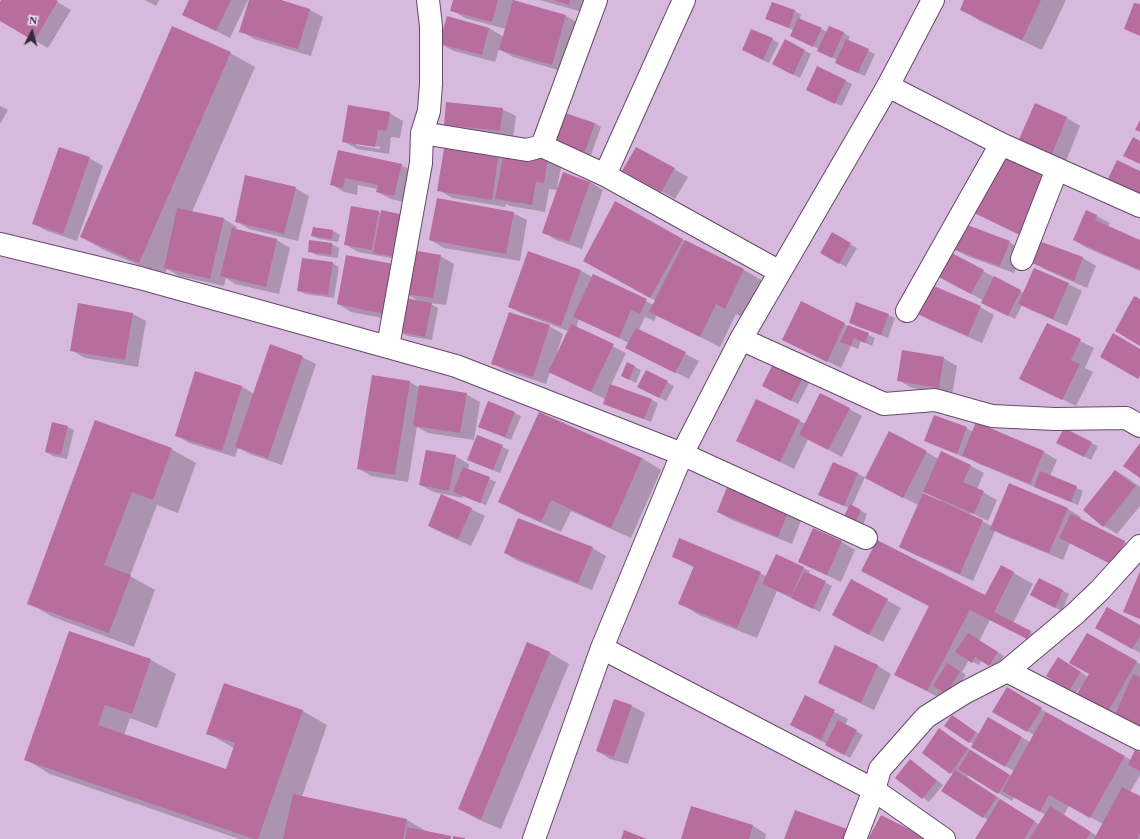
<!DOCTYPE html>
<style>
body{margin:0}
#map{position:relative;width:1140px;height:839px;overflow:hidden;background:#d7b9dd;font-family:"Times New Roman",serif}
canvas{display:block}
.north{position:absolute;left:12px;top:12px;width:40px;height:40px;-webkit-text-stroke:3px #efdff2;paint-order:stroke;rotate:6deg;font-size:11px;font-weight:700;line-height:16px;text-align:center;color:#362a39}
.north::after{content:'';display:block;margin:auto;width:14px;height:18px;background:#362a39;clip-path:polygon(50% 0,100% 100%,50% 72%,0 100%)}
</style>
<div id="map">
<canvas width="1140" height="839"></canvas>
<div class="north">N</div>
</div>
<script>
const g = document.querySelector('canvas').getContext('2d');
g.lineJoin = 'round';
function fillPath(path, color) { g.fillStyle = color; g.fill(path, 'evenodd'); }
const poly = rows => new Path2D(rows.map(r => 'M' + r).join(''));
function stroke(path, color, width, dash) { g.strokeStyle = color; g.lineWidth = width; g.lineCap = dash ? 'butt' : 'round'; g.setLineDash(dash || []); g.stroke(path); }
fillPath(poly([
 [2,0,54,0,71,10,48,48,0,20,0,4],
 [145,0,159,0,156,6],
 [190,0,248,0,230,38,183,14],
 [250,0,277,0,310,10,323,17,311,56,254,39,241,31],
 [454,0,513,0,566,16,579,23,565,72,513,57,499,49,495,62,454,51,440,44,448,17,489,28,504,37,506,29,465,18,451,10],
 [540,0,586,0,582,12],
 [966,0,1066,0,1042,50,980,21,961,9],
 [773,3,795,11,801,15,800,19,827,32,829,27,844,33,850,37,848,41,875,54,865,76,843,67,836,63,837,60,825,54,819,49,797,39,793,30,767,19],
 [772,39,779,43,769,63,749,53],
 [786,41,811,54,800,78,780,68],
 [230,53,255,67,192,212,224,219,237,227,236,230,277,240,290,248,279,294,235,284,226,278,224,286,179,276,167,269,164,276,106,251,81,237],
 [817,67,852,84,842,106,813,93],
 [1035,104,1067,118,1080,126,1066,161,1033,146,1020,139],
 [0,106,8,110,0,124],
 [502,109,516,116,513,138,458,132,445,124],
 [389,113,403,121,400,138,391,137,389,154,357,149,343,141],
 [356,143,380,147,380,149,356,145],
 [595,123,601,127,591,155,562,146],
 [446,145,547,160,561,168,557,187,590,182,603,190,582,249,556,240,543,232,558,190,549,189,545,212,510,206,506,204,505,207,452,198,439,190],
 [339,151,401,165,415,172,408,203,391,199,377,192,378,189,358,185,357,195,344,192,331,184],
 [89,158,103,166,77,241,47,231,34,224],
 [674,169,688,177,675,199,637,178],
 [295,188,309,196,298,241,249,229,236,221],
 [616,203,694,246,744,270,763,281,745,319,736,314,720,347,657,315,654,321,645,317,639,330,699,361,689,379,640,355,629,343,579,319,576,328,626,353,611,385,652,400,658,403,651,422,611,407,604,404,605,399,550,372,546,384,506,371,493,363,549,326,563,334,557,352,558,353,568,331,523,314,509,307,580,270,592,277,593,275,654,305,656,301,603,271],
 [1087,211,1110,223,1108,227,1140,241,1140,271,1087,248,1074,240],
 [379,212,381,214,402,260,358,252,345,244],
 [513,213,527,220,520,261,444,248,430,240],
 [314,228,333,231,340,235,338,242,319,239,312,236],
 [832,234,857,248,846,267,822,253],
 [310,241,332,244,339,248,338,258,316,255,309,251],
 [1009,242,1023,250,1014,273,967,256,953,248],
 [1040,242,1083,258,1096,266,1087,288,1046,270,1033,262],
 [440,256,454,264,446,305,429,303,438,308,432,340,407,336,400,332,420,302,405,293],
 [332,263,339,267,334,298,305,294,299,290],
 [393,265,398,321,351,312,338,304],
 [983,271,1024,293,1068,284,1082,291,1067,326,1033,311,1022,305,1015,319,989,306,983,300,950,283],
 [802,303,848,326,875,338,872,346,861,341,858,349,851,346,841,368,783,340],
 [79,304,133,314,146,321,138,367,85,358,71,350],
 [980,307,994,315,982,343,929,320,916,312],
 [888,315,895,318,888,338,856,326,850,322],
 [1047,324,1094,348,1085,368,1093,372,1076,406,1021,379],
 [302,357,316,364,282,465,250,454,238,448,235,457,189,443,176,435,241,386,254,394],
 [943,358,957,366,952,395,912,388,898,380],
 [776,361,811,379,798,404,769,390],
 [627,363,641,370,636,383,628,379],
 [646,371,674,386,666,401,645,390],
 [410,382,420,388,466,394,480,402,474,440,428,433,417,427,408,482,371,476,358,468],
 [849,409,862,416,842,457,808,439,794,469,738,441,799,421,806,424],
 [514,413,521,416,511,440,486,430],
 [540,413,642,458,661,470,631,538,571,511,561,532,519,513,500,502],
 [977,424,1044,452,1057,460,1050,476,1083,491,1078,505,977,463,964,455,963,457,925,441,966,428,973,432],
 [67,427,74,430,67,459,53,456,46,452],
 [889,432,939,459,971,466,984,473,977,489,997,500,988,521,971,513,970,515,992,526,1009,485,1068,509,1081,517,1080,519,1138,549,1126,572,1070,543,1063,560,1005,536,995,531,973,581,913,554,900,547,918,505,879,485],
 [924,491,941,501,940,502,922,494],
 [478,436,509,450,500,473,475,463],
 [1091,443,1098,446,1091,460,1064,446],
 [171,449,196,463,178,513,157,505,130,576,155,590,134,647,53,617,28,603],
 [455,456,469,464,468,470,496,482,486,505,463,496,462,498,434,492,420,485],
 [833,463,865,477,852,506,867,514,863,525,852,520,849,508,826,498],
 [1116,471,1129,479,1140,487,1140,506,1117,534,1104,526,1084,510],
 [729,486,802,518,792,544,732,520,718,512],
 [471,509,485,516,471,546,442,533,429,526],
 [842,542,855,550,841,582,813,569,799,562],
 [592,548,606,556,592,590,518,561,505,553],
 [673,556,760,573,767,577,804,568,810,571,809,574,832,586,820,612,777,591,757,638,699,615,680,603,694,568],
 [1001,566,1033,584,1013,623,1050,643,1047,649,990,620,979,641,1004,656,996,669,982,660,979,665,969,660,962,672,966,675,952,697,947,702,895,674,930,607,862,571,985,597],
 [1040,579,1069,594,1062,611,1038,599],
 [852,581,901,608,883,642,846,622],
 [1140,626,1140,653,1097,628],
 [70,632,151,660,176,674,157,728,130,718,124,735,227,770,234,748,207,733,303,711,327,725,302,797,407,820,426,831,454,839,463,839,239,839,50,774,25,759],
 [1088,634,1140,664,1140,732,1120,722,1081,687,1075,694,1069,691,1065,662,1088,677,1090,674],
 [527,644,550,653,569,664,501,829,479,820,459,809],
 [836,647,878,666,891,674,874,710,832,690,819,683],
 [1007,688,1054,717,1054,718,1131,760,1140,753,1140,775,1130,792,1140,797,1140,839,976,839,988,820,943,791,953,774,923,753,940,730,1011,776,1014,771,972,747,974,744,969,742,958,720,979,734,989,718,1030,742,1034,735,994,711],
 [969,775,1012,801,1014,797,1046,815,1040,825,967,777],
 [1069,805,1103,824,1097,836,1064,815],
 [805,697,848,719,845,725,863,735,850,758,826,744,827,744,791,725],
 [632,706,645,713,628,764,610,759,597,751],
 [916,764,943,785,929,802,896,778],
 [692,807,753,826,766,834,765,839,682,839]
]), '#0003');
fillPath(poly([
 [1,0,56,0,58,1,34,41,0,21,0,2],
 [189,0,231,0,216,31,182,15],
 [249,0,281,0,310,9,298,49,239,32],
 [453,0,498,0,492,22,450,11],
 [513,0,566,15,552,65,499,50],
 [553,0,570,0,569,5],
 [964,0,1041,0,1022,40,960,10],
 [772,2,795,10,789,28,765,19],
 [1134,3,1140,4,1140,36,1124,29],
 [447,16,489,28,482,55,439,44],
 [798,18,822,28,813,47,790,36],
 [172,26,231,52,139,263,80,237],
 [829,26,844,32,832,58,817,51],
 [751,29,773,38,763,60,742,50],
 [785,39,805,50,793,75,772,64],
 [846,39,869,49,858,73,835,63],
 [817,66,846,80,835,104,806,90],
 [446,102,503,108,500,131,444,125],
 [1035,103,1067,117,1052,154,1019,139],
 [348,105,390,112,387,131,378,130,375,147,342,142],
 [565,113,595,123,585,152,554,143],
 [1140,120,1140,132,1135,130],
 [1133,137,1140,141,1140,164,1123,156],
 [445,143,499,152,492,200,437,191],
 [59,147,90,157,63,234,32,224],
 [636,147,675,168,661,192,622,171],
 [338,150,402,164,394,196,376,192,378,185,345,178,343,188,330,185],
 [504,152,548,159,544,183,536,182,532,205,495,199],
 [1003,152,1051,174,1022,236,974,213],
 [1117,160,1140,171,1140,195,1108,179],
 [563,172,590,182,569,242,542,233],
 [245,175,296,187,284,234,235,222],
 [437,198,514,212,506,254,429,240],
 [615,201,683,239,650,298,583,261],
 [351,206,379,211,372,250,344,245],
 [177,208,224,218,210,279,164,268],
 [381,210,404,215,396,257,373,253],
 [1086,210,1097,215,1095,220,1140,240,1140,270,1073,240],
 [962,223,1010,241,1000,266,952,249],
 [313,227,333,230,332,239,311,236],
 [232,228,277,239,266,287,220,276],
 [832,232,851,243,839,264,820,253],
 [309,240,332,243,331,255,308,252],
 [685,240,744,269,725,309,716,304,700,337,649,312],
 [1039,241,1083,257,1074,281,1032,263],
 [412,250,441,255,433,298,404,294],
 [528,251,581,270,561,326,508,307],
 [948,251,984,270,971,294,935,275],
 [346,255,393,264,384,314,337,304],
 [302,258,333,262,328,295,297,291],
 [1034,268,1069,283,1053,319,1018,304],
 [593,274,647,299,640,314,631,310,619,338,573,317],
 [994,276,1021,290,1008,316,981,303],
 [927,283,981,306,968,336,915,313],
 [1134,296,1140,299,1140,346,1115,331],
 [405,298,432,303,425,337,399,332],
 [801,301,845,323,827,362,782,340],
 [856,302,889,314,881,335,849,323],
 [78,303,133,313,125,360,70,351],
 [509,312,550,325,533,377,491,364],
 [1047,323,1081,339,1071,360,1080,364,1062,400,1019,379],
 [571,324,614,344,591,392,548,372],
 [848,325,869,333,865,343,854,338,851,346,840,342],
 [636,328,686,352,675,373,625,348],
 [1113,333,1140,349,1140,376,1138,379,1100,357],
 [270,344,303,356,268,458,235,447],
 [902,350,944,357,939,388,897,381],
 [775,360,805,374,791,401,762,386],
 [627,362,635,366,629,380,621,376],
 [646,370,668,381,659,398,637,387],
 [195,371,242,386,222,451,175,436],
 [372,375,410,381,395,475,357,469],
 [610,384,652,399,644,419,603,404],
 [419,385,467,393,460,433,413,426],
 [820,393,850,408,828,450,799,435],
 [756,399,800,420,780,462,736,441],
 [488,401,515,412,505,437,478,427],
 [539,412,642,458,611,528,551,500,541,522,498,502],
 [934,415,967,427,957,454,924,441],
 [95,420,172,448,153,500,132,492,104,565,131,575,109,633,27,604],
 [52,422,68,426,61,455,45,452],
 [976,422,1044,451,1030,484,962,456],
 [1064,428,1092,442,1084,457,1056,443],
 [889,431,927,451,903,498,865,478],
 [477,435,503,445,493,470,467,460],
 [1140,443,1140,478,1123,466],
 [426,450,456,455,449,491,419,485],
 [941,451,971,465,963,482,984,491,974,514,923,492],
 [833,462,858,473,844,506,818,495],
 [463,467,490,477,480,503,453,492],
 [1115,470,1136,486,1103,527,1083,510],
 [1040,471,1077,486,1071,502,1034,487],
 [1009,483,1068,508,1049,553,990,529],
 [728,485,789,510,778,537,717,512],
 [923,493,983,520,960,574,899,547],
 [441,494,472,508,458,539,428,526],
 [850,504,861,510,856,522,844,516],
 [1071,514,1125,541,1113,565,1059,538],
 [518,518,593,547,578,583,504,553],
 [813,528,842,541,827,575,798,562],
 [679,538,761,572,737,628,678,604,694,566,672,557],
 [877,540,985,595,1001,565,1014,572,994,612,1031,631,1027,639,970,610,927,691,894,675,929,606,861,571],
 [776,554,804,567,791,597,762,584],
 [804,571,826,581,813,609,791,598],
 [1140,571,1140,619,1123,612],
 [1039,578,1063,590,1055,608,1030,595],
 [851,579,888,599,869,635,832,615],
 [1107,607,1140,625,1140,636,1132,649,1095,628],
 [69,631,151,659,132,714,105,705,98,725,226,769,235,743,206,734,224,683,303,710,258,839,254,839,24,760],
 [968,633,998,652,989,666,975,657,972,663,955,652],
 [1087,633,1137,661,1105,717,1074,699,1089,674,1069,663],
 [527,642,550,652,481,819,458,809],
 [835,645,878,665,861,703,818,683],
 [1058,657,1081,672,1068,692,1046,676],
 [947,663,960,671,946,694,933,686],
 [1133,674,1140,677,1140,725,1137,730,1113,719],
 [1007,687,1042,708,1027,732,992,712],
 [805,695,835,710,821,740,790,725],
 [614,699,632,705,614,757,596,751],
 [1046,712,1125,756,1090,818,1049,795,1040,812,1002,791],
 [952,715,976,732,969,743,944,726],
 [988,717,1022,737,1005,767,971,747],
 [838,720,857,730,844,755,825,745],
 [939,728,968,749,950,774,922,753],
 [970,750,1010,775,998,794,958,769],
 [1135,750,1140,752,1140,771,1128,765],
 [910,759,937,781,922,799,895,778],
 [955,770,997,797,983,818,941,791],
 [1122,787,1140,796,1140,833,1137,839,1094,839],
 [293,794,407,819,403,839,283,839],
 [1000,799,1035,821,1024,839,975,839],
 [691,806,753,825,749,839,681,839],
 [1050,806,1091,832,1086,839,1029,839],
 [795,810,847,829,843,839,784,839],
 [881,815,928,839,868,839],
 [407,827,451,836,450,839,405,839],
 [624,830,647,839,621,839],
 [453,836,465,838,465,839,453,839]
]), '#b76e9f');
const minor = poly([
 [888,86,1001,144,1140,206],
 [422,133,527,150,542,146,605,175,780,272],
 [542,146,596,0],
 [605,175,684,0],
 [0,244,140,278,456,366,682,454,866,538],
 [1022,259,1057,169],
 [907,311,1001,144],
 [741,339,884,404,935,400,992,416,1055,419,1126,418,1140,426],
 [388,346,421,163,422,133,429,111,431,84,431,26,428,0],
 [602,648,874,790,944,839],
 [1007,671,1140,739],
 [534,839,602,648,682,454,741,339,888,86,933,0],
 [855,839,874,790,880,769,926,717,964,693,1007,671,1076,613,1100,590,1140,546]
]);
stroke(minor, '#654a6a', 24);
stroke(minor, '#fff', 22);
</script>
